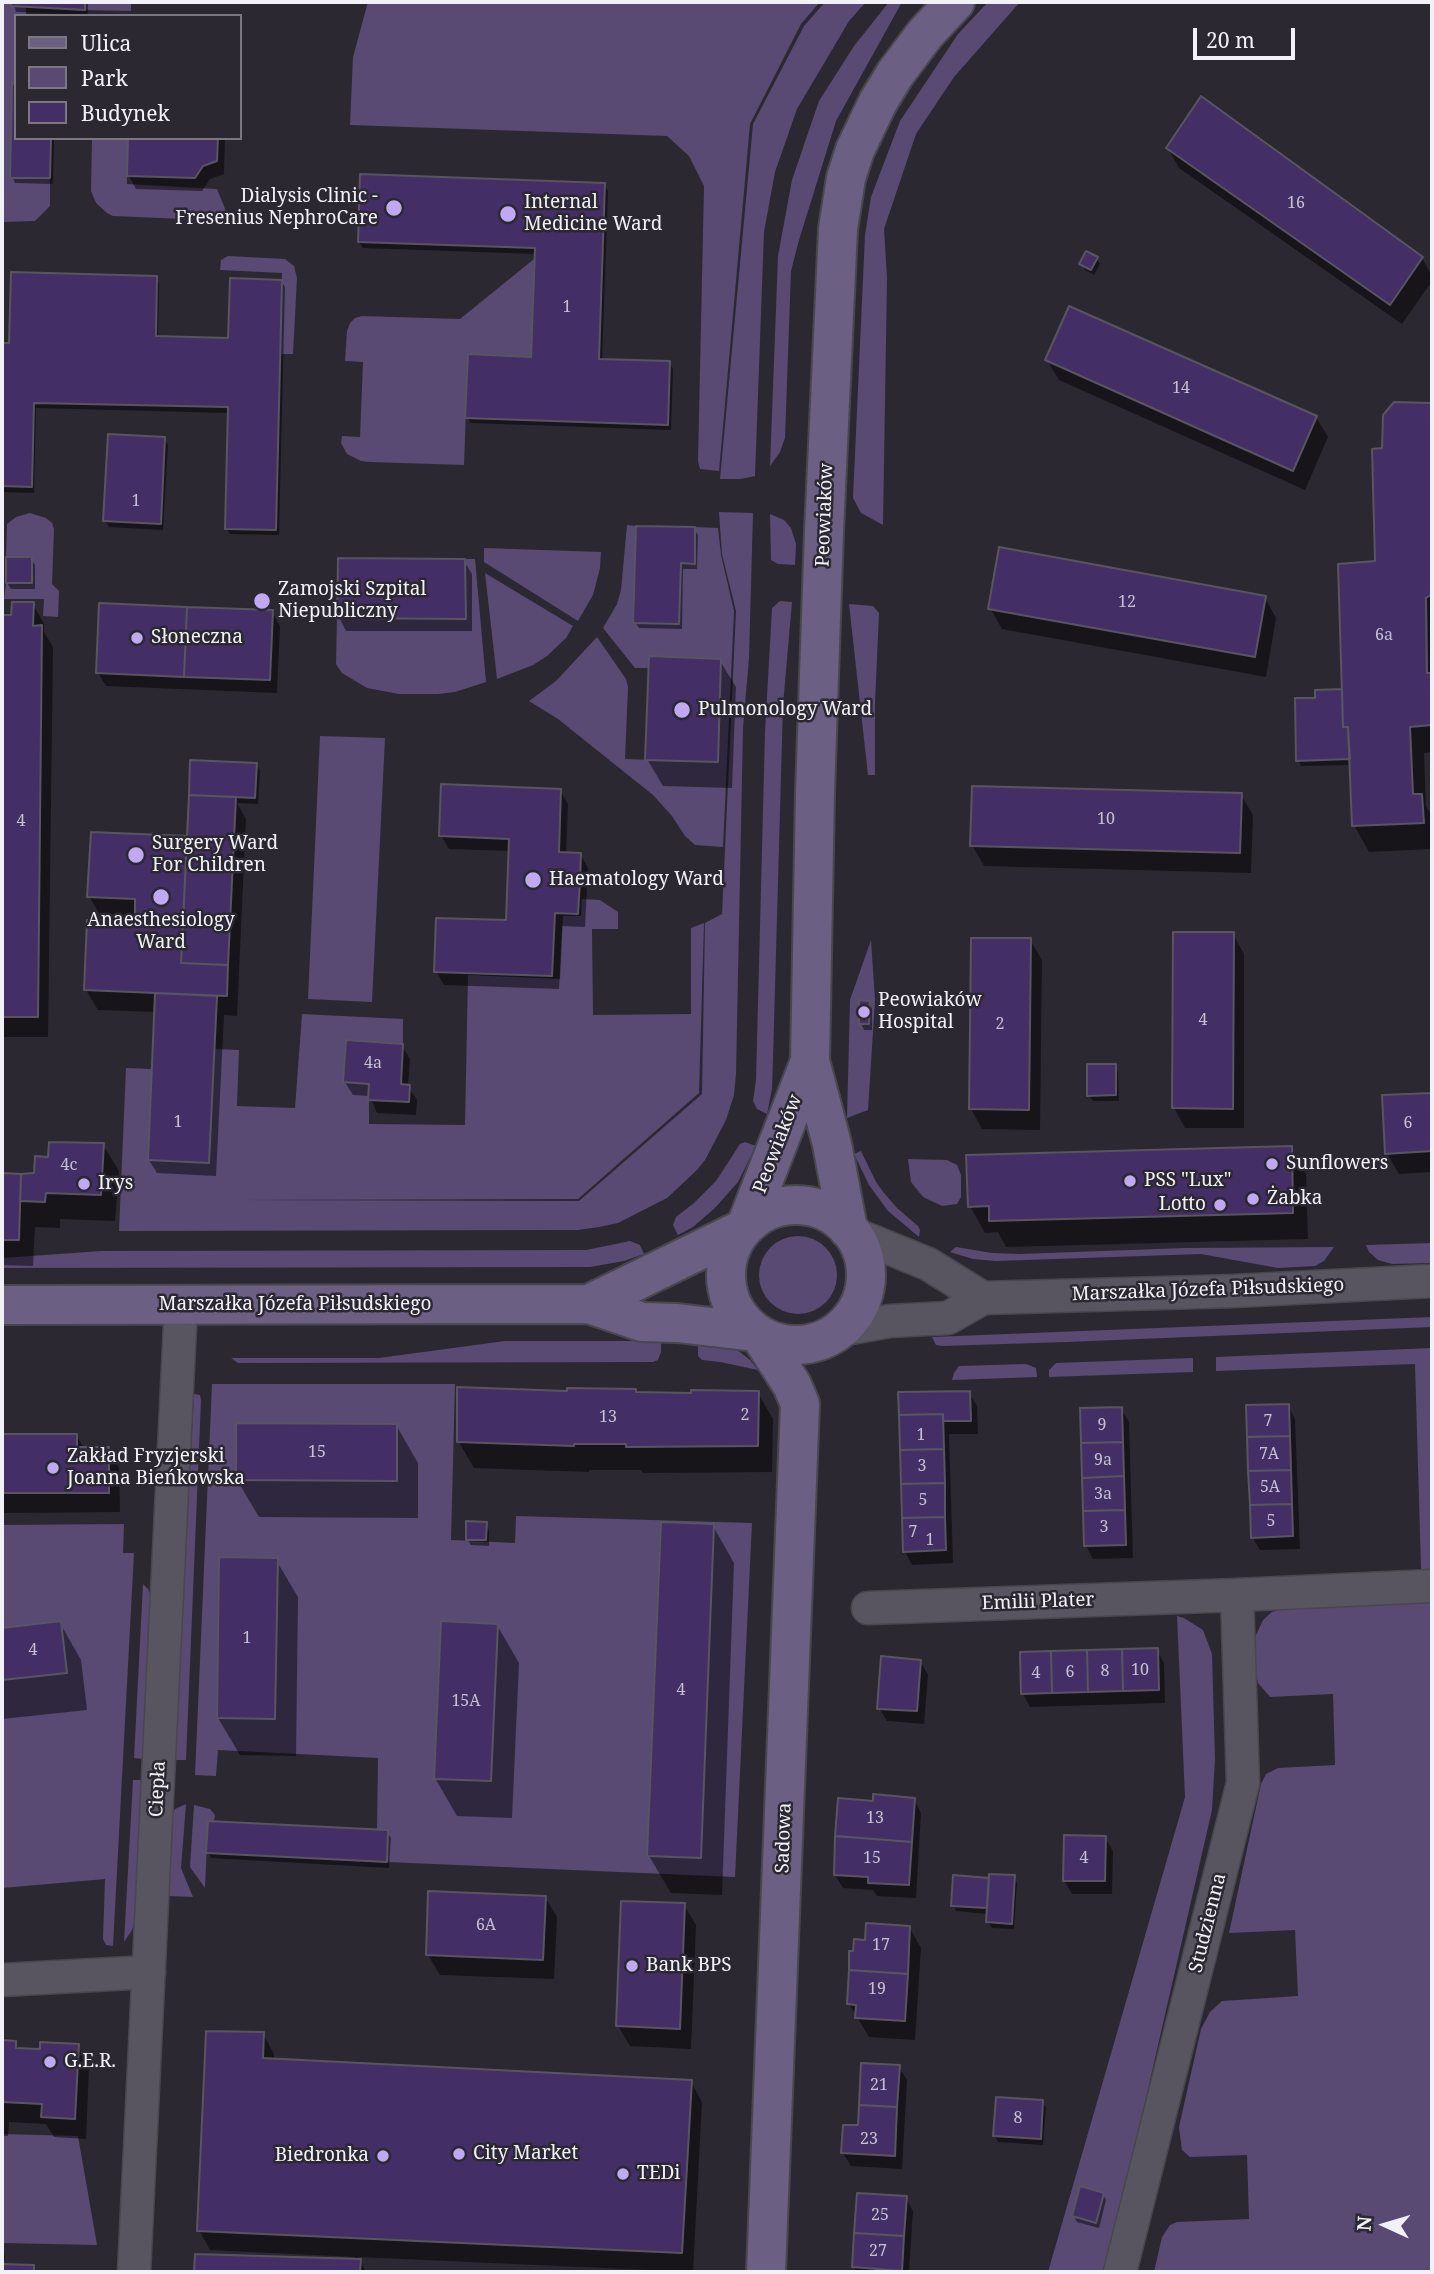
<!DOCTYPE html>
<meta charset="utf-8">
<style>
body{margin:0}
#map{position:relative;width:1434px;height:2274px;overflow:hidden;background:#2b2832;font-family:"Noto Serif",serif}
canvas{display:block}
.frame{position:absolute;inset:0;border:4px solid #f2f1f7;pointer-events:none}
.legend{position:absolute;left:14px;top:14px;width:228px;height:126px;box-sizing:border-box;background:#2b2832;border:2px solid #7b7881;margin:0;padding:9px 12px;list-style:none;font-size:21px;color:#f2f1f7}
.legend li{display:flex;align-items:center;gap:14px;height:35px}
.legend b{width:35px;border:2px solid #7b7881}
.north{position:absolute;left:1350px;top:2190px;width:70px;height:70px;-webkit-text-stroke:5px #2b2832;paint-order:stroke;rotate:274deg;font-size:19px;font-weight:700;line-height:28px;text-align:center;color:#f2f1f7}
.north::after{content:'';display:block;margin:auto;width:24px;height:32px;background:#f2f1f7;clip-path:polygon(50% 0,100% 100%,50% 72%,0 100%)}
.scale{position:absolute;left:1193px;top:28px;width:102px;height:32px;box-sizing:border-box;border:4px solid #f2f1f7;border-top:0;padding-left:9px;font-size:21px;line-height:24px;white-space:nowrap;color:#f2f1f7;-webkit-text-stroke:5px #2b2832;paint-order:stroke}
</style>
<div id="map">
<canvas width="1434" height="2274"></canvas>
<div class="frame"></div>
<ul class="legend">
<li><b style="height:9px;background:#6c5f84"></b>Ulica</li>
<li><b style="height:19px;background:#584a73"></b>Park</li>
<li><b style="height:19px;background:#432f65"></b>Budynek</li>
</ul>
<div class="north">N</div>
<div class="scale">20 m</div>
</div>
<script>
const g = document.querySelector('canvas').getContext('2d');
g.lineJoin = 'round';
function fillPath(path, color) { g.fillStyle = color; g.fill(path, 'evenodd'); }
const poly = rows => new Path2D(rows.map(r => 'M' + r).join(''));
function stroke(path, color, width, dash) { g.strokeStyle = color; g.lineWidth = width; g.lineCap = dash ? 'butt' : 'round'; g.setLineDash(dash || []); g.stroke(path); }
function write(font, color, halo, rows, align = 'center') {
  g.font = font + ' "Noto Serif",serif'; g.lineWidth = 5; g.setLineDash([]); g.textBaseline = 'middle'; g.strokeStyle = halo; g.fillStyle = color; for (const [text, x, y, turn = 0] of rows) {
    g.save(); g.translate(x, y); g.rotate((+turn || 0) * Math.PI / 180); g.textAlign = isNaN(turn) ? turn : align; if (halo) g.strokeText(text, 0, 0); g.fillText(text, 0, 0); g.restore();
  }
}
fillPath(poly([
 [2,2,11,2,11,6,26,7,26,16,16,16,16,84,13,83,11,178,50,178,50,206,35,221,2,222],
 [85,2,131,2,131,11,85,10],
 [368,2,820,2,801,24,750,124,719,471,700,469,698,461,704,186,689,156,667,136,350,125,353,57],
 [825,2,866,2,849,21,797,109,775,172,764,232,755,476,741,479,720,479,753,124,804,26],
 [889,2,902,2,836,121,799,240,791,271,785,438,780,452,770,466,778,256,792,180,819,101,854,46],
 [988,2,1020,2,954,77,916,134,884,229,887,278,883,525,861,513,853,498,865,235,871,197,900,121,958,34],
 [92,138,128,138,127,184,217,189,230,221,113,216,107,213,96,203,91,191],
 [228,256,285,259,294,266,297,278,293,354,280,354,282,273,220,270,221,260],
 [534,259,531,357,468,355,464,465,370,462,361,461,347,454,341,443,342,436,360,437,363,362,345,361,347,331,350,323,355,318,362,316,460,319],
 [719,512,753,513,749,658,743,728,736,1074,734,1095,726,1120,705,1160,697,1170,667,1198,618,1223,599,1227,578,1230,119,1231,126,1068,152,1069,148,1160,209,1163,215,1049,239,1050,237,1106,295,1108,302,1014,403,1019,403,1044,346,1041,343,1082,369,1084,369,1124,465,1125,468,975,560,979,563,916,581,916,582,899,600,900,618,912,618,929,592,929,593,1015,691,1014,691,928,704,923,699,1093,578,1199,240,1200,579,1201,702,1094,705,923,722,914,736,611,722,554],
 [30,513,46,518,52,523,54,529,52,584,59,591,58,617,43,616,44,599,4,599,6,583,32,583,32,557,6,557,7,524,16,517],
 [770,514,784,520,791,528,796,544,795,565,778,564,771,560],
 [627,525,636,526,634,623,679,624,681,563,694,563,695,527,718,528,721,555,734,611,723,847,695,845,685,836,672,816,653,795,558,719,529,701,556,681,597,637,626,679,628,687,625,759,717,762,721,659,650,656,649,668,635,668,603,628,617,604,621,590],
 [484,548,601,552,600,568,593,595,578,621,484,562],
 [465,559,475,559,486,682,455,692,438,694,399,694,367,688,342,673,336,664,337,618,465,618],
 [485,573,573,626,566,638,547,656,533,665,497,679],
 [780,601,792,602,783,705,773,1059,772,1089,767,1114,757,1109,753,1101,756,1080,765,732,772,608],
 [849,604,873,606,879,613,875,703,875,775,868,775],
 [320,736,385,738,372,1002,308,999],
 [871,940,875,1000,868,1110,847,1118,850,1000],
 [745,1142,756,1146,738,1182,715,1208,693,1227,678,1235,673,1225,676,1217,694,1203,716,1181,740,1144],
 [861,1151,876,1182,884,1193,897,1208,918,1226,920,1230,919,1237,888,1211,869,1185,854,1154],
 [908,1159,947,1160,957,1165,961,1175,961,1197,957,1204,942,1206,923,1197,911,1182],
 '759 1275a39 39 0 1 1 78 0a39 39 0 1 1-78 0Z',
 [630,1241,640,1245,644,1254,624,1261,590,1267,2,1268,2,1258,101,1251,586,1250],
 [1432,1243,1432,1263,1392,1264,1378,1260,1369,1252,1366,1245],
 [956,1247,992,1253,1019,1254,1185,1248,1334,1247,1324,1261,1315,1266,1278,1268,1201,1254,996,1261,973,1259,950,1252],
 [1432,1317,1432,1327,1067,1342,942,1346,936,1345,932,1337],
 [505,1341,661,1341,661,1352,658,1360,653,1362,238,1363,231,1358,379,1358],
 [698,1341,725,1345,740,1352,750,1360,758,1370,720,1362,702,1360,698,1356],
 [1432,1348,1432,2272,1154,2272,1162,2237,1170,2225,1177,2222,1249,2219,1247,2155,1190,2157,1182,2150,1179,2127,1201,2029,1210,2012,1222,2001,1298,1996,1295,1930,1229,1933,1261,1784,1266,1774,1278,1768,1335,1765,1333,1694,1270,1697,1258,1683,1255,1669,1253,1654,1256,1635,1263,1620,1272,1612,1285,1608,1422,1602,1415,1364,1216,1371,1216,1357],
 [1193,1358,1193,1372,1049,1377,1049,1370,1056,1363],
 [1026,1364,1036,1368,1037,1377,952,1380,954,1373,959,1366],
 [212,1384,455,1384,451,1540,515,1543,516,1516,752,1523,735,1877,387,1862,388,1830,377,1829,378,1758,218,1750,216,1776,195,1775],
 [194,1394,200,1395,201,1400,186,1760,175,1760],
 [124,1524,123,1553,134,1553,113,1946,106,1945,103,1939,105,1879,2,1888,2,1525],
 [143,1584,148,1589,151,1596,143,1759,134,1758],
 [1177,1616,1184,1618,1203,1630,1212,1654,1215,1759,1212,1810,1106,2272,1048,2272,1185,1797],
 [133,1780,142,1780,135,1920,132,1930,124,1942],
 [186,1804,181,1868,193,1897,168,1896,172,1815,175,1809],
 [194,1805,210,1809,215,1815,214,1821,208,1821,205,1888,190,1867],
 [2,2134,78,2136,97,2245,2,2243]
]), '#584a73');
fillPath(poly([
 [13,2,88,2,88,15,16,12],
 [16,138,54,138,53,184,15,183,12,177],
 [130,138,225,138,224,174,210,179,202,191,136,189,129,176],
 [1168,148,1422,258,1432,276,1432,281,1402,324,1179,168],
 [604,185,608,191,602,361,669,363,673,369,671,430,471,423,467,417,532,358,536,254,363,248,359,242],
 [1096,258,1100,264,1094,275,1085,270,1081,264],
 [156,278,159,284,158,338,230,339,281,281,285,287,279,535,230,534,226,528,229,413,36,408,34,493,2,492,2,344,11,344],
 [1047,360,1316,417,1328,437,1305,490,1059,380],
 [1431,404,1432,752,1424,753,1426,806,1432,816,1432,849,1369,852,1354,825,1352,765,1301,766,1298,760,1317,700,1344,695,1377,563,1384,449],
 [164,439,168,445,163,530,109,527,105,521],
 [694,529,698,535,697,569,683,569,682,629,639,628,635,622],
 [31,559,35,565,35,589,11,589,7,583],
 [464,561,472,574,472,631,346,631,339,617],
 [1265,598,1276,618,1266,677,1002,629,990,608],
 [33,604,44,624,44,632,53,647,48,1037,2,1037,2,627],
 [272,612,280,626,277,693,106,686,98,673],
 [720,661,736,687,732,788,663,786,647,759],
 [256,764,260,770,258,804,237,803,246,819,237,1016,224,1015,216,1176,157,1173,149,1160,156,1012,98,1010,86,990,136,924,136,918,101,917,89,896,92,834,189,838],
 [560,790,568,804,566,854,580,854,588,868,585,927,562,926,559,989,444,985,436,971,508,922,510,851,449,849,441,835],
 [1241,795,1253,815,1251,873,984,866,972,845],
 [1233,934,1244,954,1244,1128,1185,1128,1174,1108],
 [1030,940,1042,960,1040,1130,982,1129,971,1109],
 [869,1002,872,1009,872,1030,864,1030,861,1023],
 [402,1046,410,1059,408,1086,417,1100,416,1115,377,1113,370,1096,353,1095,345,1082],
 [1115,1066,1118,1072,1119,1101,1093,1101,1089,1095],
 [1432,1094,1432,1172,1399,1174,1387,1153,1384,1097],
 [103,1145,119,1171,115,1221,60,1219,60,1228,35,1227,33,1266,2,1265,2,1174,36,1175,50,1158],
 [1291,1148,1306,1174,1308,1239,1006,1247,998,1232,985,1233,970,1206],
 [635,1390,637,1394,758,1393,773,1419,772,1472,643,1473,641,1470,589,1470,589,1472,474,1468,459,1442,568,1392],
 [969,1393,977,1406,978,1434,949,1434,953,1563,912,1565,905,1552,900,1394],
 [1288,1405,1295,1419,1300,1549,1260,1550,1252,1537],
 [1121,1409,1129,1422,1133,1558,1093,1559,1086,1546],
 [396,1425,418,1463,418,1518,259,1517,237,1480],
 [76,1435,84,1448,108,1448,119,1468,120,1512,2,1513,2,1436],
 [486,1524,489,1530,489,1546,471,1545,467,1539],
 [713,1526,734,1563,722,1895,671,1893,649,1856],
 [276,1560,298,1597,296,1756,240,1755,218,1718],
 [60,1623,81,1660,87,1710,2,1719,2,1629],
 [497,1625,519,1663,512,1818,457,1816,435,1778],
 [1157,1650,1164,1663,1165,1703,1030,1707,1023,1694],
 [920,1661,928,1675,924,1724,887,1721,879,1708],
 [914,1799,921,1813,916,1898,877,1896,873,1890,843,1888,835,1875,875,1803],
 [387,1832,391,1838,389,1868,211,1858,208,1852],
 [1105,1838,1113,1851,1112,1894,1072,1894,1064,1880],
 [1014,1877,1017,1883,1014,1929,992,1928,988,1922,988,1914,956,1911,953,1905,990,1880],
 [545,1897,557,1917,554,1979,440,1975,428,1955],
 [684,1905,696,1925,691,2049,630,2046,618,2026],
 [909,1927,921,1948,915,2040,869,2037,849,2004,866,1942],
 [263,2034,274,2054,274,2061,691,2082,702,2102,693,2272,358,2257,366,2272,196,2272,196,2255,355,2260,355,2257,210,2250,199,2230],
 [2,2042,15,2042,19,2049,41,2050,78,2046,89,2066,86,2139,54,2137,46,2124,9,2122,8,2136,2,2136],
 [899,2067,907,2080,902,2169,851,2166,843,2153],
 [1042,2102,1046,2108,1043,2145,998,2142,995,2136],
 [1103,2194,1106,2200,1099,2228,1077,2222,1074,2216],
 [906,2198,913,2211,909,2272,857,2272,853,2266],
 [2,2233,5,2259,2,2259]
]), '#0007');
const building = poly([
 [11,2,85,2,85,10,11,6,11,2],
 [12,83,16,84,16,138,51,138,50,178,10,178,12,83],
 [1201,96,1423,257,1390,305,1166,148,1201,96],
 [128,138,218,138,217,161,203,166,195,178,127,176,128,138],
 [360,174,605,183,599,359,670,361,668,425,465,418,468,354,531,357,535,248,358,242,360,174],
 [1086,251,1098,257,1091,270,1079,264,1086,251],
 [11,272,157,276,156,336,228,338,230,278,282,280,276,530,225,529,228,407,34,403,32,487,2,486,2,343,9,343,11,272],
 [1069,306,1317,416,1293,471,1045,360,1069,306],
 [1394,402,1432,403,1432,594,1426,598,1427,673,1432,673,1432,725,1410,727,1413,794,1422,794,1424,823,1352,826,1348,727,1343,727,1338,564,1375,561,1372,449,1382,448,1383,415,1394,402],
 [108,434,165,437,161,524,103,521,108,434],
 [636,526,695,527,695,564,681,563,679,624,633,623,636,526],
 [999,547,1266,596,1255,657,988,609,999,547],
 [6,557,32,557,32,583,6,583,6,557],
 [338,558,465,559,466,619,337,618,338,558],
 [12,602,34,602,33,626,42,625,38,1017,2,1017,2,615,11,615,12,602],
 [99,603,187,607,184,677,96,673,99,603],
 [187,607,273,610,270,680,184,677,187,607],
 [649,656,721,659,718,762,645,760,649,656],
 [1342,689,1343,727,1348,727,1350,759,1296,761,1295,698,1315,698,1315,690,1342,689],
 [190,760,257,763,255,798,189,795,190,760],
 [441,784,561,789,559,852,581,853,580,881,578,914,555,913,552,976,434,972,436,918,506,920,509,839,439,836,441,784],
 [972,786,1242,793,1240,853,970,846,972,786],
 [189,795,236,797,228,965,181,963,189,795],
 [91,832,187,836,183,924,135,922,135,899,87,897,91,832],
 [87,920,183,924,181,963,228,965,227,996,84,990,87,920],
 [1173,932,1234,932,1233,1109,1172,1108,1173,932],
 [971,938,1031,938,1029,1110,969,1109,971,938],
 [155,993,217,996,209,1163,148,1160,155,993],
 [859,1000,870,1001,869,1024,859,1024,859,1000],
 [346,1040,403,1044,401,1084,410,1085,409,1102,368,1100,369,1084,343,1082,346,1040],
 [1087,1064,1116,1064,1116,1095,1087,1096,1087,1064],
 [1432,1093,1432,1151,1385,1154,1382,1095,1432,1093],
 [49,1142,104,1143,101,1195,46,1193,45,1202,20,1201,21,1174,34,1173,35,1156,48,1157,49,1142],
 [1292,1146,1293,1213,989,1221,989,1206,968,1207,966,1155,1292,1146],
 [2,1173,21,1174,19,1240,2,1240,2,1173],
 [457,1387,567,1391,567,1388,636,1389,636,1392,691,1393,691,1390,759,1391,758,1446,626,1447,626,1444,574,1444,574,1446,457,1442,457,1387],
 [970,1391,971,1421,943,1421,943,1414,899,1415,898,1392,970,1391],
 [1289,1404,1290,1436,1247,1437,1246,1405,1289,1404],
 [1122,1407,1123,1442,1081,1443,1080,1408,1122,1407],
 [943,1414,944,1449,900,1450,899,1415,943,1414],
 [236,1423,397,1424,397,1481,236,1480,236,1423],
 [2,1434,77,1434,77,1447,109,1447,109,1493,2,1493,2,1434],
 [1290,1436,1291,1470,1248,1471,1247,1437,1290,1436],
 [1123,1442,1124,1476,1082,1478,1081,1443,1123,1442],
 [944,1449,945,1483,901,1484,900,1450,944,1449],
 [1291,1470,1292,1504,1250,1505,1248,1471,1291,1470],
 [1124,1476,1125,1510,1083,1511,1082,1478,1124,1476],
 [945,1483,945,1517,902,1518,901,1484,945,1483],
 [1292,1504,1293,1536,1251,1538,1250,1505,1292,1504],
 [1125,1510,1126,1545,1084,1546,1083,1511,1125,1510],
 [945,1517,946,1550,903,1552,902,1518,945,1517],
 [466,1521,487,1522,486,1540,466,1540,466,1521],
 [661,1522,714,1524,701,1858,647,1856,661,1522],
 [219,1557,278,1558,275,1719,217,1718,219,1557],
 [61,1621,67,1673,2,1680,2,1628,61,1621],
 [441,1621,498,1624,491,1781,434,1779,441,1621],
 [1158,1648,1159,1690,1123,1691,1122,1649,1158,1648],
 [1122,1649,1123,1691,1088,1692,1087,1650,1122,1649],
 [1087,1650,1088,1692,1052,1693,1051,1651,1087,1650],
 [1051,1651,1052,1693,1021,1694,1020,1652,1051,1651],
 [881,1656,921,1660,917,1711,877,1709,881,1656],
 [873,1794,915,1798,912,1842,835,1836,838,1798,873,1801,873,1794],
 [208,1821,388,1830,387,1862,206,1853,208,1821],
 [1064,1835,1106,1836,1105,1881,1063,1881,1064,1835],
 [835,1836,912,1842,909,1885,868,1883,868,1877,834,1875,835,1836],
 [989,1874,1015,1875,1012,1924,986,1922,989,1874],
 [953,1875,989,1878,987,1908,951,1906,953,1875],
 [428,1891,546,1896,543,1960,426,1955,428,1891],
 [621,1901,685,1903,680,2029,616,2026,621,1901],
 [866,1923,910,1926,908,1974,849,1970,849,1951,853,1951,854,1939,865,1940,866,1923],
 [849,1970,908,1974,905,2021,855,2018,856,2005,847,2004,849,1970],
 [206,2031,264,2032,263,2058,692,2080,682,2253,197,2231,206,2031],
 [2,2040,16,2041,16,2048,40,2049,40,2042,79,2044,75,2119,41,2117,42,2104,2,2102,2,2040],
 [861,2063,900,2065,897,2107,859,2105,861,2063],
 [996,2097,1043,2100,1041,2139,993,2136,996,2097],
 [859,2105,897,2107,895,2156,841,2153,843,2125,858,2125,859,2105],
 [1080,2186,1104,2193,1096,2223,1072,2216,1080,2186],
 [857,2193,907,2196,904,2236,854,2233,857,2193],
 [854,2233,904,2236,902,2271,852,2267,854,2233],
 [195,2254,361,2259,360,2272,194,2272,195,2254],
 [2,2264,34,2265,34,2272,2,2272,2,2264]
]);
fillPath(building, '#432f65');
stroke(building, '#585560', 2);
const street = poly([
 [852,1233,928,1264,983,1298],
 [839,1330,890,1321,948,1318,983,1298,1234,1291,1432,1281],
 [1237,1595,1432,1586],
 [868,1608,1237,1595,1243,1783,1120,2272],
 [2,1980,149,1972],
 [134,2272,181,1305]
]);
const secondary = poly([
 '726 1275a70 70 0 1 1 140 0a70 70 0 1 1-140 0Z',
 [746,1226,810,1061],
 [848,1229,832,1144,810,1061,815,792,824,531,838,229,846,178,855,150,878,102,895,74,925,34,955,2],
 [589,1304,743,1229],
 [2,1305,589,1304,642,1322,677,1323,755,1332],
 [760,1335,792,1385,800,1404,766,2272]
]);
stroke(street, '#49474e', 35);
stroke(secondary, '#49474e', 42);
stroke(street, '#585560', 32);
stroke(secondary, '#6c5f84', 38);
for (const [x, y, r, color] of [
 [394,208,9,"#c0a8f3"],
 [508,214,9,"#c0a8f3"],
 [262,601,9,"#c0a8f3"],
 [137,638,7,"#c0a8f3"],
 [682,710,9,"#c0a8f3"],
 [136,855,9,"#c0a8f3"],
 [533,880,9,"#c0a8f3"],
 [161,897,9,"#c0a8f3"],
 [864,1012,7,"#c0a8f3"],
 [1272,1164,7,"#c0a8f3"],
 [1130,1181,7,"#c0a8f3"],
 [84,1184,7,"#c0a8f3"],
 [1253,1199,7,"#c0a8f3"],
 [1220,1205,7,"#c0a8f3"],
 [53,1468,7,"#c0a8f3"],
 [632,1966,7,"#c0a8f3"],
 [50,2062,7,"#c0a8f3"],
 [459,2154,7,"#c0a8f3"],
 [383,2156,7,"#c0a8f3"],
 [623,2174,7,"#c0a8f3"]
]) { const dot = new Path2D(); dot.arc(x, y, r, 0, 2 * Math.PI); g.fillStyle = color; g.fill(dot); stroke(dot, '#2b2832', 2.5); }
write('16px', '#c6c0d2', null, [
 ["16",1296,203],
 ["1",567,307],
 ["14",1181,388],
 ["1",136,501],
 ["12",1127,602],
 ["6a",1384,635],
 ["10",1106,819],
 ["4",21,821],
 ["4",1203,1020],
 ["2",1000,1024],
 ["4a",373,1063],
 ["1",178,1122],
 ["6",1408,1123],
 ["4c",69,1165],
 ["2",745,1415],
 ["13",608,1417],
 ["7",1268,1421],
 ["9",1102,1425],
 ["1",921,1435],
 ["15",317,1452],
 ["7A",1269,1454],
 ["9a",1103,1460],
 ["3",922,1466],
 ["5A",1270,1487],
 ["3a",1103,1494],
 ["5",923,1500],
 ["5",1271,1521],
 ["3",1104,1527],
 ["7",913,1532],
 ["1",930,1540],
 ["1",247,1638],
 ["4",33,1650],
 ["10",1140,1670],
 ["8",1105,1671],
 ["6",1070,1672],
 ["4",1036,1673],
 ["4",681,1690],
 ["15A",466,1701],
 ["13",875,1818],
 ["15",872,1858],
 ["4",1084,1858],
 ["6A",486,1925],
 ["17",881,1945],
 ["19",877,1989],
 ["21",879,2085],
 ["8",1018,2118],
 ["23",869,2139],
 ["25",880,2215],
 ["27",878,2251]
]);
write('19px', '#f2f1f7', '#2b2832', [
 ["Dialysis Clinic -",378,197,"right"],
 ["Fresenius NephroCare",378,219,"right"],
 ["Internal",524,203],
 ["Medicine Ward",524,225],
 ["Zamojski Szpital",278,590],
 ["Niepubliczny",278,612],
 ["Słoneczna",151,638],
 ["Pulmonology Ward",698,710],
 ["Surgery Ward",152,844],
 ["For Children",152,866],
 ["Haematology Ward",549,880],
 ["Anaesthesiology",161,921,"center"],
 ["Ward",161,943,"center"],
 ["Peowiaków",878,1001],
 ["Hospital",878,1023],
 ["Sunflowers",1286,1164],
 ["PSS \"Lux\"",1144,1181],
 ["Irys",98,1184],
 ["Żabka",1267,1199],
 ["Lotto",1206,1205,"right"],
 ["Zakład Fryzjerski",67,1457],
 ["Joanna Bieńkowska",67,1479],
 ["Bank BPS",646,1966],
 ["G.E.R.",64,2062],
 ["City Market",473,2154],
 ["Biedronka",369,2156,"right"],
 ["TEDi",637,2174]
], 'left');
write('19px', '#f2f1f7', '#2b2832', [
 ["Peowiaków",825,515,-88],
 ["Peowiaków",778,1144,-69],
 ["Marszałka Józefa Piłsudskiego",1208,1290,-2],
 ["Marszałka Józefa Piłsudskiego",295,1305],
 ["Emilii Plater",1038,1602,-2],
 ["Ciepła",158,1789,-87],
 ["Sadowa",784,1838,-88],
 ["Studzienna",1208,1923,-76]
]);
</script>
